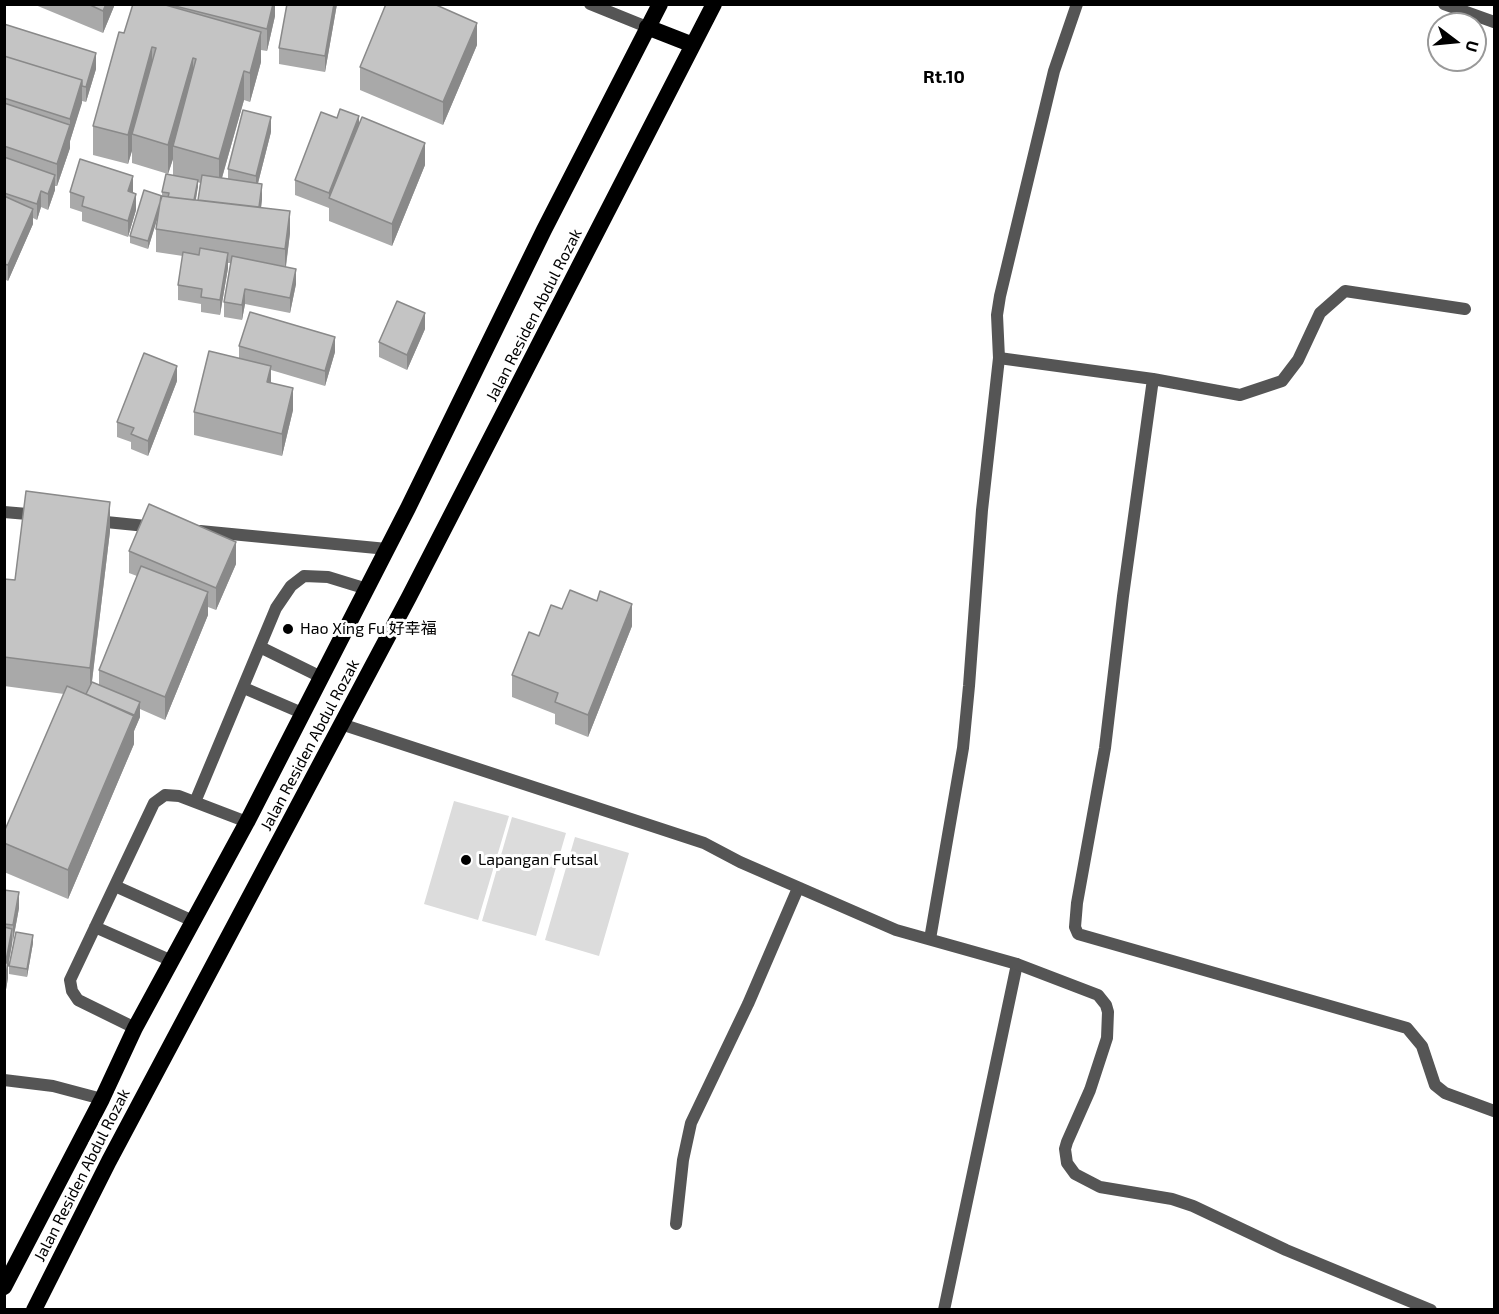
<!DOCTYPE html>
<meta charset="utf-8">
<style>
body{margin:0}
#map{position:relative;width:1499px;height:1314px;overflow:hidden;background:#fff;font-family:"Exo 2",sans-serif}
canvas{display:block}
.frame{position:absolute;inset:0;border:6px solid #000;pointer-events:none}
.north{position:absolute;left:1427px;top:12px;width:60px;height:60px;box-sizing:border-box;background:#fff;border:2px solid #999;border-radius:50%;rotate:106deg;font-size:16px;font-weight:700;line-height:24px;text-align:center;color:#000}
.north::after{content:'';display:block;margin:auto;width:21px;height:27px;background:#000;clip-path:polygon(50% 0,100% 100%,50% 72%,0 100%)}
</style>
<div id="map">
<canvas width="1499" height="1314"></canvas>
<div class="frame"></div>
<div class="north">U</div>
</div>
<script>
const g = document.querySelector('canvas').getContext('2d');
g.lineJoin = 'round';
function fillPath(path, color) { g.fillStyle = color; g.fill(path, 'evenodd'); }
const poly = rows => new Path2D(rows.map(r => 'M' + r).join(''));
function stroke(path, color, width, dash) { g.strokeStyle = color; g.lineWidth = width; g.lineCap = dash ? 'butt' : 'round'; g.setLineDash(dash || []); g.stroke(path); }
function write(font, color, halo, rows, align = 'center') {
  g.font = font + ' "Exo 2","Noto Sans SC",sans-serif'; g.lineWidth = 6; g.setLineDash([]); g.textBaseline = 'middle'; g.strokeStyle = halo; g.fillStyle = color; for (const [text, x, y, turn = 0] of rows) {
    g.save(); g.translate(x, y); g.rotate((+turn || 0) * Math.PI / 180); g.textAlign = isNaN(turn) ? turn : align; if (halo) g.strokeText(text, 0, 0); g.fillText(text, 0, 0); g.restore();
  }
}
fillPath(poly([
 [454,801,509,816,478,920,424,904],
 [512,817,566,833,536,936,482,921],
 [575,837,629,853,599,956,545,940]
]), '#dcdcdc');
stroke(poly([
 [999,358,1153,379,1240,395,1282,381,1298,360,1320,313,1345,291,1465,309],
 [1153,379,1123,596,1105,748,1077,903,1075,927,1078,934,1407,1028,1422,1046,1435,1085,1445,1093,1494,1111],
 [260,647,321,677],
 [244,688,302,713],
 [195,802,276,608,291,586,304,576,328,577,367,589],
 [115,886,193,921],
 [95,927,172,961],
 [135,1028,78,1000,72,991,70,980,154,803,165,795,179,796,247,822],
 [4,1080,53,1086,102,1099],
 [944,1310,1017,964]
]), '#555', 12);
stroke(poly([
 [590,4,647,27],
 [1444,4,1494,22],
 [4,512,39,515],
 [96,521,156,527],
 [200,531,387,549],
 [341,724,704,843,740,862,896,930,1017,964,1098,995,1106,1005,1108,1012,1107,1038,1090,1090,1067,1142,1065,1149,1067,1163,1075,1174,1100,1187,1172,1199,1193,1206,1286,1250,1431,1310],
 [930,939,963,748,969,686,982,510,999,358,997,315,1000,296,1054,71,1077,4],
 [676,1224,683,1160,691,1123,748,1004,798,888]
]), '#555', 12);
stroke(poly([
 [647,27,693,45],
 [4,1287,102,1099,135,1028,247,822,408,508,544,230,660,4],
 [34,1310,109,1161,409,597,714,4]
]), '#000', 16);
fillPath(poly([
 [33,4,115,4,103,33],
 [133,4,275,4,275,16,267,51,261,50,261,62,250,102,244,100,222,178,228,179,228,169,271,132,258,183,262,199,261,207,290,233,286,267,296,284,290,313,245,304,242,320,224,317,224,302,231,263,228,263,228,268,220,315,201,312,201,304,178,300,178,285,183,256,156,252,156,229,158,215,148,249,130,243,130,236,162,196,162,192,173,175,173,159,168,174,132,163,132,150,128,164,93,155,93,126,124,33],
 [198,182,200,183,198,200,196,200],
 [337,4,325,72,279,64,279,48],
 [4,24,96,69,86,102,82,101,70,141,70,148,57,186,55,186,55,190,48,210,41,207,37,220,33,218,33,224,8,281,4,279],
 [477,45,443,125,360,90,360,67],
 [337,118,359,124,425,165,392,246,329,221,329,208,295,195,295,180],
 [70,192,133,192,136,210,128,237,82,221,82,212,70,208],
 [425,329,407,370,379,357,379,342],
 [239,346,335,352,325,386,271,370,271,382,293,410,282,456,194,435,194,412,239,358],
 [177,381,148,456,131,449,131,442,117,437,117,422],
 [110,531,92,682,99,685,99,670,137,576,129,573,129,551,236,564,216,610,208,607,208,615,165,720,140,709,140,717,134,731,134,744,68,899,4,872,4,832,64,694,4,686,4,579,15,580],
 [562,609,632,626,588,737,555,724,555,714,512,697,512,675,539,636],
 [4,890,19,908,8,966,8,978,4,1001],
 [33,943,27,977,9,974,9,966]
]), '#a9a9a9');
fillPath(poly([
 [106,4,115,4,103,33,103,11],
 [273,4,275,4,275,16,267,51,267,29],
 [334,4,337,4,325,72,325,56],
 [477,23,477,45,443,125,443,102],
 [261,32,261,62,250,102,250,73],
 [152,47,152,76,132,134,132,151,128,164,128,135],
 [96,53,96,69,86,102,86,87],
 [193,58,193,87,173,146,173,159,168,174,168,145],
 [244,71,244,100,219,188,219,159],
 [82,80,82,103,70,141,70,119],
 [359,116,359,131,329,198,329,208,329,193],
 [271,117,271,132,256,191,256,176],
 [70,125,70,148,57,186,57,164],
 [425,143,425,165,392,246,392,224],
 [55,175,55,190,48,210,48,194],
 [133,176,133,192,128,207,128,191],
 [198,180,198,187,193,214,193,207],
 [262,184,262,199,259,226,259,211],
 [41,191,41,207,37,220,37,204],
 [136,194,136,210,128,237,128,221],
 [162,196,162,204,148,249,148,241],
 [33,209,33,224,8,281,8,265],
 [290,211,290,233,285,272,285,249],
 [228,253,228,268,220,315,220,300],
 [296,269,296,284,290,313,290,298],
 [245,289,245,304,242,320,242,305],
 [425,313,425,329,407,370,407,355],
 [335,337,335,352,325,386,325,371],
 [177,366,177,381,148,456,148,441],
 [271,366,271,388,267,382],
 [293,388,293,410,282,456,282,434],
 [110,502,110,531,90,697,90,668],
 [236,542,236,564,216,610,216,588],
 [208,592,208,615,165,720,165,697],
 [632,604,632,626,588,737,588,715],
 [140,702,140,717,134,731,134,744,68,899,68,870],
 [19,892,19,908,13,941,13,925],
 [12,929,12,944,8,966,8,978,4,1001,6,961],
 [33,935,33,943,27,977,27,969]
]), '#898989');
const building = poly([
 [88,4,106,4,103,11,88,4],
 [133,4,162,4,261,32,250,73,244,71,219,159,173,146,196,59,193,58,168,145,132,134,156,48,152,47,128,135,93,126,119,32,124,33,133,4],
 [167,4,273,4,267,29,167,4],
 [287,4,334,4,325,56,279,48,287,4],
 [386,4,434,4,477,23,443,102,360,67,386,4],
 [4,24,96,53,86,87,82,86,82,80,4,56,4,24],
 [4,56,82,80,70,119,4,98,4,56],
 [4,103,70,125,57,164,4,146,4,103],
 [340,109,359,116,329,193,295,180,321,112,337,118,340,109],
 [243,110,271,117,256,176,228,169,243,110],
 [362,117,425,143,392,224,329,198,362,117],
 [4,157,55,175,48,194,41,191,37,204,4,193,4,157],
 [80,159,133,176,128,191,136,194,128,221,82,206,84,197,70,192,80,159],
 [166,174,198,180,194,200,168,197,169,193,162,192,166,174],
 [202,175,262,184,259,207,198,200,202,175],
 [144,190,162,196,148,241,130,236,144,190],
 [4,196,33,209,8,265,4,264,4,196],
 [161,196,290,211,285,249,156,229,161,196],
 [200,248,228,253,220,300,201,297,202,289,178,285,183,252,199,255,200,248],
 [232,256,296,269,290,298,245,289,242,305,224,302,232,256],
 [397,301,425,313,407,355,379,342,397,301],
 [250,312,335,337,325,371,239,346,250,312],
 [209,351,271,366,267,382,293,388,282,434,194,412,209,351],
 [144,353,177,366,148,441,131,434,134,428,117,422,144,353],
 [26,491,110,502,90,668,4,657,4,579,15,580,26,491],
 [149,504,236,542,216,588,129,551,149,504],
 [141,566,208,592,165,697,99,670,141,566],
 [570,590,597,601,600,591,632,604,588,715,555,702,558,693,512,675,529,632,539,636,551,605,562,609,570,590],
 [92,682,140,702,134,716,86,694,92,682],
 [67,686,134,715,68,870,4,843,4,832,67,686],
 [4,890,19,892,13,925,4,924,4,890],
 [4,927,12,929,6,961,4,960,4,927],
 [16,932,33,935,27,969,9,966,16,932],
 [4,963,8,963,4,986,4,963]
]);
fillPath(building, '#c4c4c4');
stroke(building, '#898989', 1.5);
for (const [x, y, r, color] of [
 [288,629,6,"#000"],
 [466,860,6,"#000"]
]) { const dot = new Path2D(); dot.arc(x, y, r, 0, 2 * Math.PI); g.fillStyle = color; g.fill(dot); stroke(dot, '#fff', 2); }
write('16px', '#000', '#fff', [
 ["Jalan Residen Abdul Rozak",534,315,-63],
 ["Jalan Residen Abdul Rozak",310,745,-62],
 ["Jalan Residen Abdul Rozak",82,1175,-63]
]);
write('16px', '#000', '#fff', [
 ["Hao Xing Fu 好幸福",300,629],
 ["Lapangan Futsal",478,860]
], 'left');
write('bold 18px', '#000', '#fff', [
 ["Rt.10",944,77]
]);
</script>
